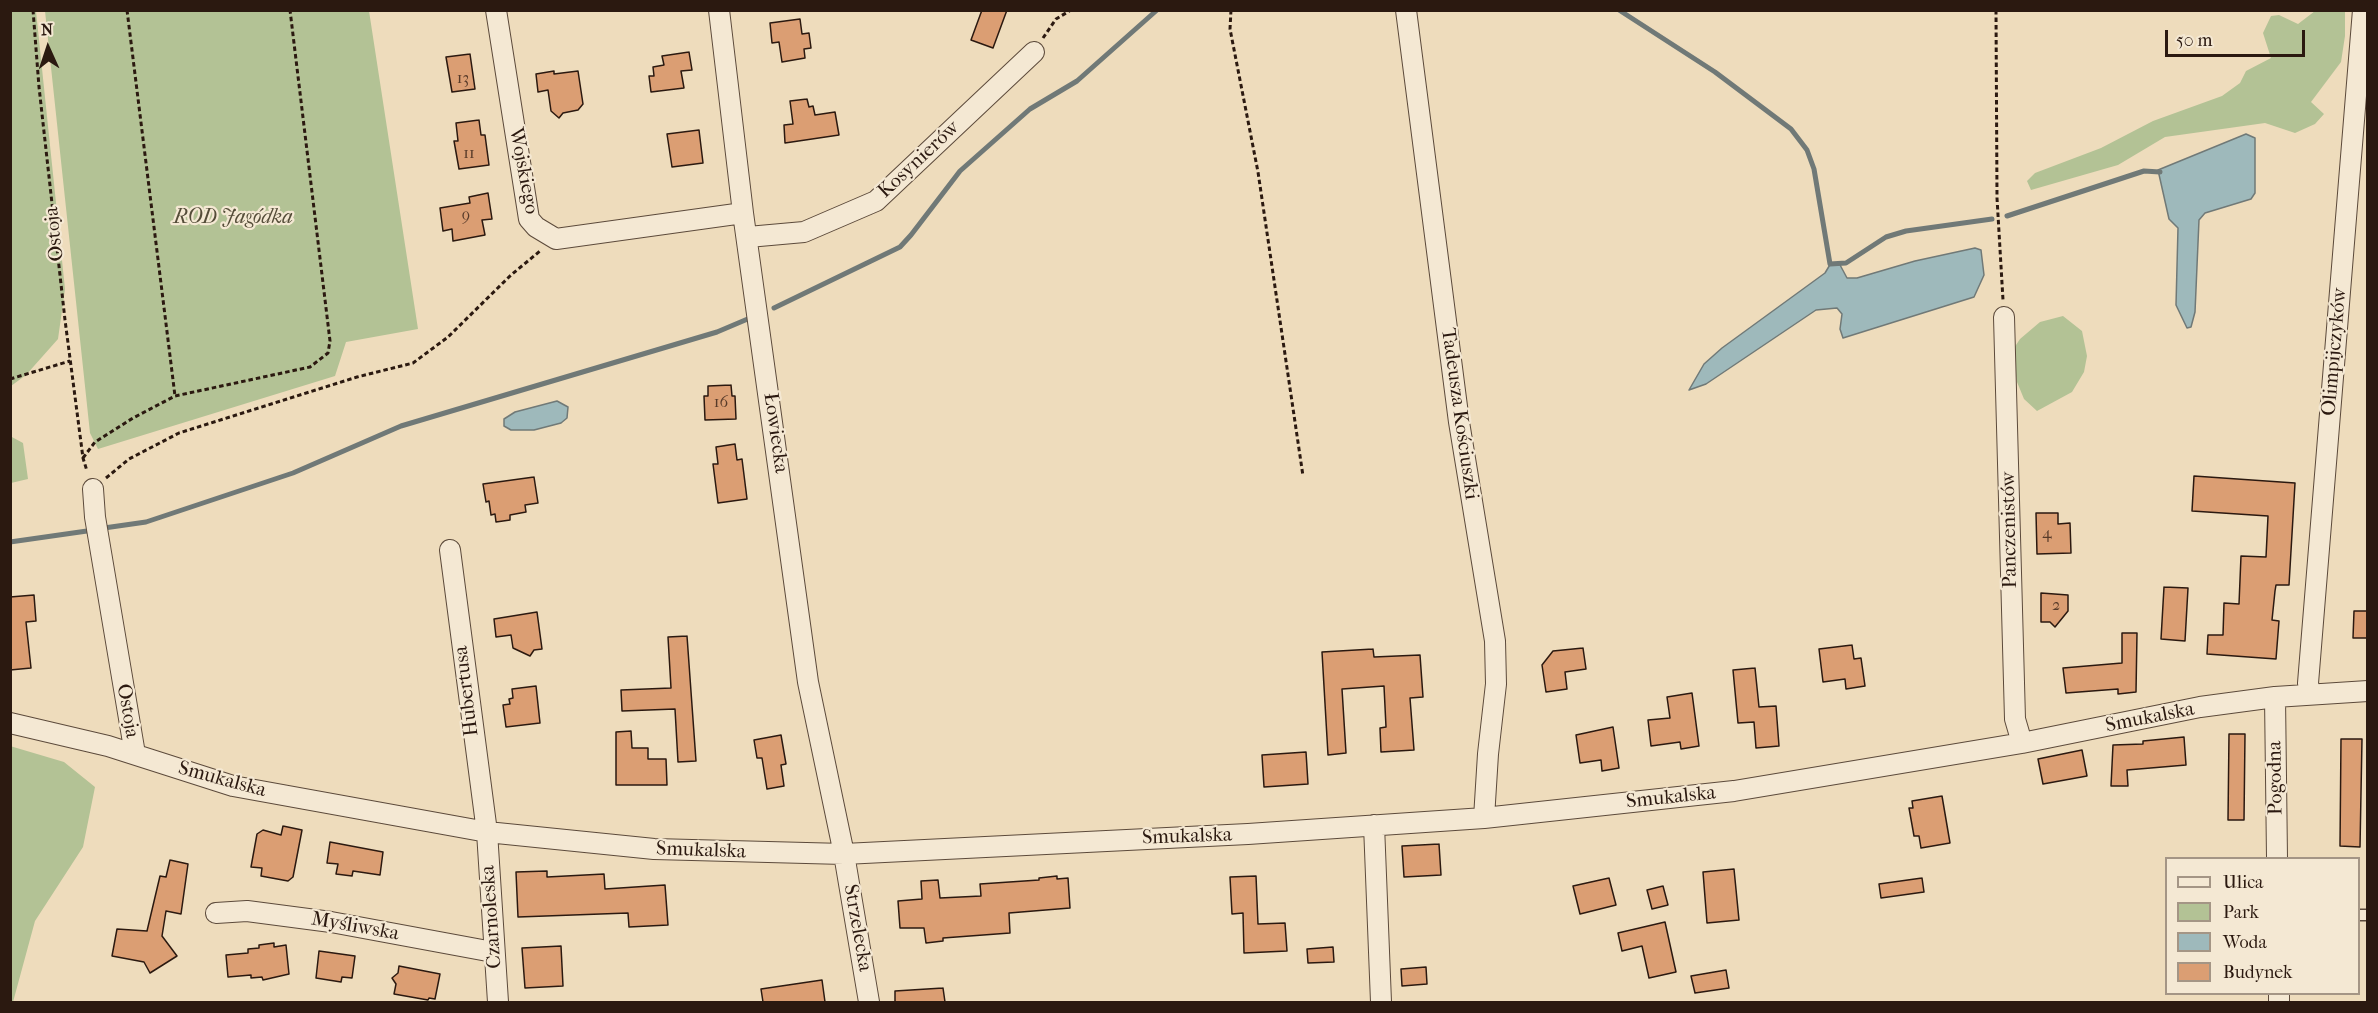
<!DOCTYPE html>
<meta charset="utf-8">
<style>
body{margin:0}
#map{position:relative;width:2378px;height:1013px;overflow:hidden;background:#eedcbc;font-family:"IM FELL French Canon",serif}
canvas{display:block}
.frame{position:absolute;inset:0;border:12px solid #2b1910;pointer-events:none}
.legend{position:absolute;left:2165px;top:857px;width:195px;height:138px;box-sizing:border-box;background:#f4e8d3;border:2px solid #a49585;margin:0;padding:8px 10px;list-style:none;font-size:18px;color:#2b1910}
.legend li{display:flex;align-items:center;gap:12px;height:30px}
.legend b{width:30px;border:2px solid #a49585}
.north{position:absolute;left:18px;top:18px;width:60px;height:60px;-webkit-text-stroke:4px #f4e8d3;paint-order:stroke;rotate:357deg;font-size:16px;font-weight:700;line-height:24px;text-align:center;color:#2b1910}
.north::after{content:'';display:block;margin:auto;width:21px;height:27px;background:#2b1910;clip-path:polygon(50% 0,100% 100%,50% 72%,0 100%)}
.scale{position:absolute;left:2165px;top:30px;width:140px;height:27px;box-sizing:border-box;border:3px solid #2b1910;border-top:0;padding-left:8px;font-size:18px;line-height:21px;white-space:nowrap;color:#2b1910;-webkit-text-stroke:4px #f4e8d3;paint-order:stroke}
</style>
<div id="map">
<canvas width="2378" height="1013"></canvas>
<div class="frame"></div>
<ul class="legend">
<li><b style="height:8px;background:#f4e8d3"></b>Ulica</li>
<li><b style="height:16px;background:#b3c295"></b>Park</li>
<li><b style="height:16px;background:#9eb9bb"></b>Woda</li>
<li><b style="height:16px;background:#db9e73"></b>Budynek</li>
</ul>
<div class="north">N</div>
<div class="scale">50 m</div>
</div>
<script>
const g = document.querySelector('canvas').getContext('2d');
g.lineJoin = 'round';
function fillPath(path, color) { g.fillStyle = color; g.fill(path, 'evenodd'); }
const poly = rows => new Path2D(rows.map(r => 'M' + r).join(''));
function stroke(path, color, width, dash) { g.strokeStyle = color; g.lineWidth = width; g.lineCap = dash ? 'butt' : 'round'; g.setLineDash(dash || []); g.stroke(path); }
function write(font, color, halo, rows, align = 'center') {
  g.font = font + ' "IM FELL French Canon",serif'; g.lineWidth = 4.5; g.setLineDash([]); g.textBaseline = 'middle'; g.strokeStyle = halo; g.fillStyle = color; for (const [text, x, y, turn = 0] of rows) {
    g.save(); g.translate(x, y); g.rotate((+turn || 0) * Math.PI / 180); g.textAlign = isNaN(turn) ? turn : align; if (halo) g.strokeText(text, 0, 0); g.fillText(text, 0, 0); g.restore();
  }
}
fillPath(poly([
 [11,10,36,11,65,289,58,339,26,375,11,386],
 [45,11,369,11,418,329,346,342,335,376,98,449,90,433],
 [2315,11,2345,11,2345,36,2341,62,2311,102,2324,114,2315,124,2295,133,2265,123,2165,137,2118,165,2031,190,2027,181,2035,173,2101,148,2153,121,2222,96,2240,83,2246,71,2271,58,2263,33,2271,16,2279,15,2298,24],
 [2063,316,2082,331,2087,356,2084,372,2072,392,2037,411,2024,399,2017,382,2012,351,2020,339,2040,322],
 [10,436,23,443,28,479,11,483],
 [10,746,64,762,95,787,83,847,35,921,13,1002,10,1002]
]), '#b3c295');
const water = poly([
 [2246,134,2255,138,2255,193,2251,199,2205,213,2199,220,2195,312,2191,327,2187,328,2176,305,2178,228,2169,219,2158,170,2246,134],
 [1975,248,1981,250,1984,275,1974,297,1843,338,1840,329,1842,314,1837,308,1816,310,1706,384,1689,390,1704,364,1722,348,1825,273,1831,263,1839,263,1847,278,1857,278,1915,261,1975,248],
 [557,401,568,407,567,418,561,423,534,430,511,430,504,426,504,419,515,412,557,401]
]);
fillPath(water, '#9eb9bb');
stroke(water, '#707977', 1.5);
stroke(poly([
 [1619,10,1715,72,1791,129,1807,150,1814,169,1830,264,1846,263,1886,237,1906,231,1992,219],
 [2007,216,2144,171,2160,172],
 [774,308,900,247,911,235,960,171,1030,109,1077,81,1157,10],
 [104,528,146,522,293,473,401,426,717,332,750,318],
 [10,542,87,531]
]), '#707977', 5);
const building = poly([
 [982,10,1007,10,993,48,971,40,982,10],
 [800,19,802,34,809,33,811,48,804,49,805,58,782,62,779,42,772,43,770,23,800,19],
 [689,52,692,70,681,71,684,88,651,92,649,76,654,76,653,67,664,65,662,56,689,52],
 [470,54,475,89,452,92,446,57,470,54],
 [554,71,554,74,578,71,583,104,578,110,563,113,559,118,551,111,548,90,538,92,536,74,554,71],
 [807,99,809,107,813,106,815,115,835,112,839,135,785,143,784,125,793,124,790,101,807,99],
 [479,120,481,135,485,135,489,165,459,169,454,141,458,141,456,123,479,120],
 [699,130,703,163,672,167,667,134,699,130],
 [488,193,492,219,482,220,485,235,453,241,452,229,443,231,440,208,470,203,469,197,488,193],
 [731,385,732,396,735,396,736,419,705,420,704,396,708,396,708,386,731,385],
 [735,444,737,460,742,459,747,499,718,503,713,464,718,464,716,447,735,444],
 [2194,476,2295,483,2289,585,2276,585,2275,591,2272,620,2279,621,2276,659,2207,654,2208,635,2223,635,2224,603,2239,604,2241,556,2266,557,2268,516,2192,511,2194,476],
 [534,477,538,503,525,505,526,512,510,515,510,520,496,522,495,514,491,515,489,501,486,502,483,484,534,477],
 [2036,513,2058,513,2058,524,2070,523,2071,553,2037,554,2036,513],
 [2164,587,2188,588,2185,641,2161,639,2164,587],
 [2041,593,2068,595,2068,611,2055,627,2050,622,2041,622,2041,593],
 [34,595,36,621,26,622,31,668,10,670,10,597,34,595],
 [2354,611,2367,611,2367,638,2353,638,2354,611],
 [537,612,542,649,534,650,530,656,513,648,511,635,496,637,494,619,537,612],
 [2122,633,2137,633,2136,692,2118,694,2118,689,2066,693,2063,668,2122,663,2122,633],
 [687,636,696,761,678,762,675,709,622,711,621,690,671,688,668,637,687,636],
 [1852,645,1854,659,1861,658,1865,686,1846,689,1845,679,1823,682,1819,649,1852,645],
 [1583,648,1586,669,1565,672,1567,689,1546,692,1542,665,1553,651,1583,648],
 [1373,649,1374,657,1420,655,1423,697,1410,698,1414,750,1381,752,1380,728,1386,727,1384,686,1342,689,1346,753,1328,755,1322,652,1373,649],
 [1755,668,1759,707,1776,706,1779,746,1756,748,1754,722,1738,723,1733,670,1755,668],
 [536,686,540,723,506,727,503,705,510,704,509,699,513,698,512,689,536,686],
 [1692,693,1699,746,1681,749,1680,742,1651,746,1648,720,1670,718,1667,697,1692,693],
 [1613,727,1619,768,1602,771,1601,760,1580,763,1576,735,1613,727],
 [631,731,632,748,648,748,648,759,666,759,667,785,616,785,616,732,631,731],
 [2229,734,2245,734,2244,820,2228,820,2229,734],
 [781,735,786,764,781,765,784,786,767,789,762,758,757,758,754,740,781,735],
 [2184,737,2186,765,2127,770,2128,786,2111,786,2113,745,2143,744,2143,741,2184,737],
 [2341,739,2362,739,2360,847,2340,846,2341,739],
 [2082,750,2087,776,2043,784,2038,759,2082,750],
 [1306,752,1308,784,1264,787,1262,755,1306,752],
 [1942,796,1950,843,1921,848,1919,836,1914,836,1909,808,1913,808,1912,801,1942,796],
 [283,826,302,830,293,877,288,881,261,876,262,868,251,867,257,834,263,830,281,835,283,826],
 [330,842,383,852,380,875,353,871,352,876,336,874,338,864,327,863,330,842],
 [1439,844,1441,875,1404,877,1402,846,1439,844],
 [170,860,188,864,181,914,166,911,162,936,177,956,150,973,144,962,112,956,117,929,147,931,160,876,166,877,170,860],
 [1734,869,1739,920,1707,923,1703,872,1734,869],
 [547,871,547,877,604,874,605,889,665,885,668,925,629,927,628,913,518,917,516,872,547,871],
 [1057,876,1057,879,1068,878,1070,908,1009,913,1010,933,943,938,943,941,926,943,924,928,900,928,898,901,922,899,921,881,938,880,940,898,981,896,980,884,1039,880,1039,878,1057,876],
 [1256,876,1258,924,1285,923,1287,951,1244,953,1243,913,1232,914,1230,877,1256,876],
 [1609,878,1616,905,1580,914,1573,886,1609,878],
 [1922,878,1924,892,1881,898,1879,884,1922,878],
 [1663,886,1668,905,1652,909,1647,890,1663,886],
 [1665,922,1676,972,1649,978,1642,946,1622,951,1618,933,1665,922],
 [274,943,274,947,286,945,289,974,263,980,262,977,251,978,251,975,228,977,226,955,248,953,248,949,259,948,259,945,274,943],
 [561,946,563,986,525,988,522,948,561,946],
 [1333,947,1334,962,1308,963,1307,949,1333,947],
 [319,951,355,956,352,978,342,977,341,982,316,978,319,951],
 [399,966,440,974,435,999,429,998,428,1000,394,994,396,984,392,978,398,973,399,966],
 [1426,967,1427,984,1402,986,1401,969,1426,967],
 [1726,970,1729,988,1695,993,1691,976,1726,970],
 [822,980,825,1002,763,1002,761,989,822,980],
 [943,988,945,1002,895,1002,895,991,943,988]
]);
fillPath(building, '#db9e73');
stroke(building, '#2b1910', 1.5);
const lane = poly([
 [2358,915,2368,915]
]);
const street = poly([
 [496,10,529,219,536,227,556,239,743,213],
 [719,10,743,213,808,682,844,854,869,1002],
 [1406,10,1459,422,1495,641,1496,684,1488,754,1484,818],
 [748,237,804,232,876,201,1034,52],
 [2004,317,2015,719,2022,743],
 [93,489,95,517,135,754],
 [450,550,487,832,498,1002],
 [2310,694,2308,683,2363,10],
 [2275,697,2277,858],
 [10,723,108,746,233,786,487,832,654,849,844,854,1248,834,1484,818,1734,791,2022,743,2200,707,2275,697,2368,691],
 [1374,825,1381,1002],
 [216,913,247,911,331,922,493,952],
 [2279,994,2279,1002]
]);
stroke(lane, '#5c4a3b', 13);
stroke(street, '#5c4a3b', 22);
stroke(poly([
 [33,10,39,87,65,320,83,458,87,471],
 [127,10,175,396],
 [1231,10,1230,29,1258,172,1303,476],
 [1996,10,1997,198,2003,300],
 [1043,38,1056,19,1071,10],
 [10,379,70,361],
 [83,458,95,442,133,418,175,396,310,367,328,353,330,341,290,10],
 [106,478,129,459,179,433,357,377,413,363,448,337,511,275,540,251]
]), '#2b1910', 3, [4.5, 3]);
stroke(lane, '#f4e8d3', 10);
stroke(street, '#f4e8d3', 20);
write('16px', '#573a29', null, [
 ["13",463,79],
 ["11",469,154],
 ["9",466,216],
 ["16",721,403],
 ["4",2047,534],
 ["2",2056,606]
]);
write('20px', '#2b1910', '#f4e8d3', [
 ["Kosynierów",919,160,-43],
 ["Wojskiego",523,171,79],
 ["Ostoja",55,234,-96],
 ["Olimpijczyków",2335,352,-85],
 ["Tadeusza Kościuszki",1459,414,82],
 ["Łowiecka",775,433,82],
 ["Panczenistów",2010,530,-91],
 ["Hubertusa",467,691,-97],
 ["Ostoja",127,711,80],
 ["Smukalska",2150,718,-11],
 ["Pogodna",2276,778,-91],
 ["Smukalska",222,780,15],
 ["Smukalska",1671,798,-6],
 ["Smukalska",1187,837,-2],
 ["Smukalska",701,851,2],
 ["Czarnoleska",492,917,-94],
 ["Myśliwska",355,927,10],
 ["Strzelecka",857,928,80]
]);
write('italic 20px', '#544c38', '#f4e8d3', [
 ["ROD Jagódka",233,218]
]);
</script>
